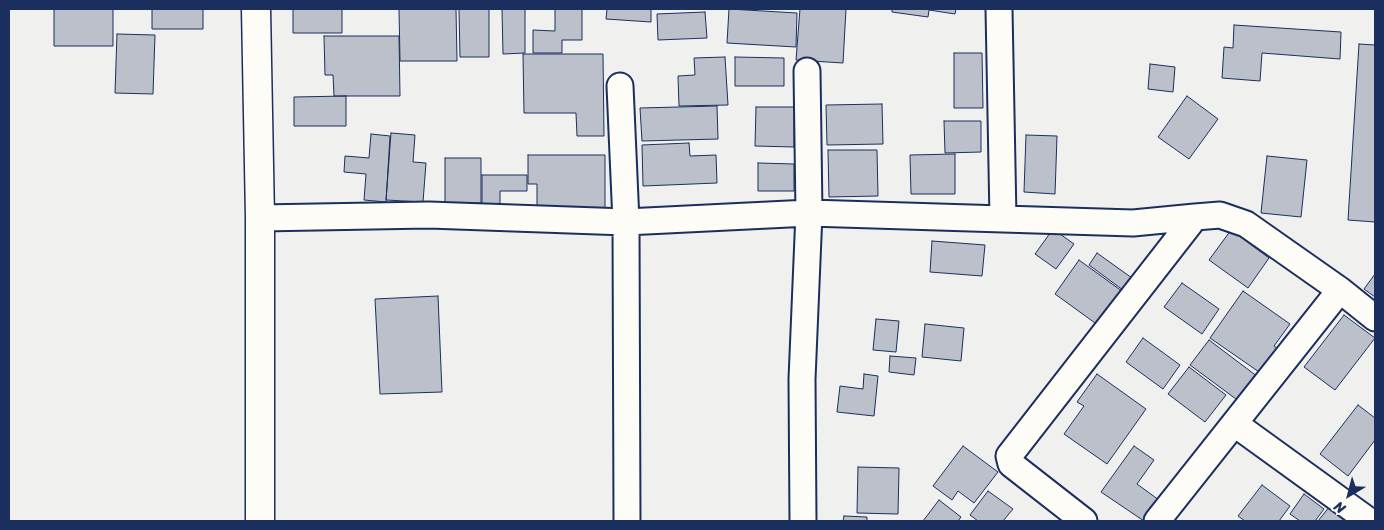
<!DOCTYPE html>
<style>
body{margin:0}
#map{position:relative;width:1384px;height:530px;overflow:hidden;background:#f0f0ee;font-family:Sriracha,sans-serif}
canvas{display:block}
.frame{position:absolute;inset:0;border:10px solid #1b2f5e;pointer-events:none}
.north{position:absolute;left:1324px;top:470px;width:50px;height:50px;-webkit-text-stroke:4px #fdfcf7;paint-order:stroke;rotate:217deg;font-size:14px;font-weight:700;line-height:20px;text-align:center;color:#1b2f5e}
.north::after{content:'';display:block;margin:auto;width:18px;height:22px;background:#1b2f5e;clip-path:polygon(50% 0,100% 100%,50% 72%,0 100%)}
</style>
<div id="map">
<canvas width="1384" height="530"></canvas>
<div class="frame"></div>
<div class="north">N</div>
</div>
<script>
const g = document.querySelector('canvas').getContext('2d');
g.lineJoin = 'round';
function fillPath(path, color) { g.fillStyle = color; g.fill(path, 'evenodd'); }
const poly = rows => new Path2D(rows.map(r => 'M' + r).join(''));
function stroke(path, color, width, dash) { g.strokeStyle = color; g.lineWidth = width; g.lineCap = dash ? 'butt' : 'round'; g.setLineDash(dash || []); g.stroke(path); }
const building = poly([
 [54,9,113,9,113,46,54,46,54,9],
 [152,9,203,9,203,29,152,29,152,9],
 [293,9,342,9,342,33,293,33,293,9],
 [399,9,456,9,457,61,400,61,399,9],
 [459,9,489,9,489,57,460,57,459,9],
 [502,9,525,9,525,53,503,54,502,9],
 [555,9,582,9,582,40,562,40,562,53,533,53,533,30,555,31,555,9],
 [607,9,651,9,651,22,606,19,607,9],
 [729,9,797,13,796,47,727,43,729,9],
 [800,9,846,9,843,63,796,60,800,9],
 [892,9,956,9,955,14,929,10,928,17,892,12,892,9],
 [705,12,707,38,658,40,657,14,705,12],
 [1234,25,1341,32,1340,59,1262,53,1260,81,1222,78,1224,47,1233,48,1234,25],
 [117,34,155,35,153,94,115,93,117,34],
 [324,36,399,36,400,96,334,96,333,75,325,75,324,36],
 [1359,44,1375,45,1375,222,1348,220,1359,44],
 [954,53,982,53,983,108,954,108,954,53],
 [523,54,603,54,604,136,577,136,576,113,524,113,523,54],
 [725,57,728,105,679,106,678,76,695,75,694,58,725,57],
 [735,57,784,58,784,86,735,86,735,57],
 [1150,64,1175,67,1173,92,1148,89,1150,64],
 [346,96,346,126,294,126,294,97,346,96],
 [1187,96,1218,119,1189,159,1158,137,1187,96],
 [882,104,883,144,827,145,826,105,882,104],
 [717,106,718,139,642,141,640,108,717,106],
 [756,107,794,107,794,147,755,146,756,107],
 [944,121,981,121,981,152,945,153,944,121],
 [391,133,415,135,413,162,426,163,423,202,386,200,391,133],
 [371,134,390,136,386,202,364,200,366,174,344,172,345,156,369,158,371,134],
 [1026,135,1057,136,1055,194,1024,192,1026,135],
 [689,143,690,156,716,155,717,183,643,186,642,145,689,143],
 [828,150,877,150,878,196,829,197,828,150],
 [955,154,955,194,911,194,910,155,955,154],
 [528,155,605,155,605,209,537,210,537,184,528,184,528,155],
 [1267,156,1307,160,1301,217,1261,213,1267,156],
 [445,158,481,158,481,203,445,204,445,158],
 [758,163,794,164,794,191,758,191,758,163],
 [482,175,527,175,527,191,500,191,500,204,482,204,482,175],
 [1053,229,1074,244,1056,269,1035,254,1053,229],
 [1231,230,1269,258,1248,288,1209,260,1231,230],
 [932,241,985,245,982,276,930,272,932,241],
 [1097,253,1132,278,1123,290,1089,265,1097,253],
 [1079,260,1126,294,1102,328,1055,294,1079,260],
 [1375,274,1375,297,1364,289,1375,274],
 [1182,283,1219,309,1202,334,1164,307,1182,283],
 [1243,291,1290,324,1274,346,1280,350,1262,374,1210,338,1243,291],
 [438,296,442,392,380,394,375,299,438,296],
 [1344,315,1375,338,1335,390,1304,367,1344,315],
 [876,319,899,321,896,352,873,350,876,319],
 [925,324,964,328,961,361,922,357,925,324],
 [1143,338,1180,365,1163,389,1126,362,1143,338],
 [1209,340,1258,377,1240,402,1190,365,1209,340],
 [890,356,916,358,914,375,889,372,890,356],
 [1189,367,1226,395,1205,422,1168,394,1189,367],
 [864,374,878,376,874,416,837,412,840,386,863,389,864,374],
 [1097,374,1146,409,1107,464,1064,434,1084,406,1077,402,1097,374],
 [1358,405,1375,418,1375,440,1348,476,1320,454,1358,405],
 [963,446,998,472,974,503,958,491,952,500,933,486,963,446],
 [1134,446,1154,460,1137,484,1159,500,1144,521,1101,492,1134,446],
 [858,467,899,468,898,514,857,513,858,467],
 [1262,485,1290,506,1279,521,1245,521,1238,516,1262,485],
 [988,491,1013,509,1003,521,978,521,970,515,988,491],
 [1304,494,1324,509,1315,521,1300,521,1290,514,1304,494],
 [939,500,961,517,958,521,923,521,939,500],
 [1330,506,1350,521,1318,521,1330,506],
 [844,516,867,517,867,521,843,521,844,516]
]);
fillPath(building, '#bbc0ca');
stroke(building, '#1b2f5e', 1);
const minor = poly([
 [620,86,626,222,627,521],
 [260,218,429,215,626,222,809,213,1003,219,999,9],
 [1003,219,1133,223,1195,217],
 [1235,424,1369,521],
 [803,521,802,379,809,213,807,71],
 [1084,521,1011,464,1009,456,1195,217,1220,215,1246,224,1340,290,1375,318],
 [1157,521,1340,290]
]);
const highway = poly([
 [256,9,260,218,260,521]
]);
stroke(minor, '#1b2f5e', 29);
stroke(highway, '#1b2f5e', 31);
stroke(minor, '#fdfcf7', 25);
stroke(highway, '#fdfcf7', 28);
</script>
